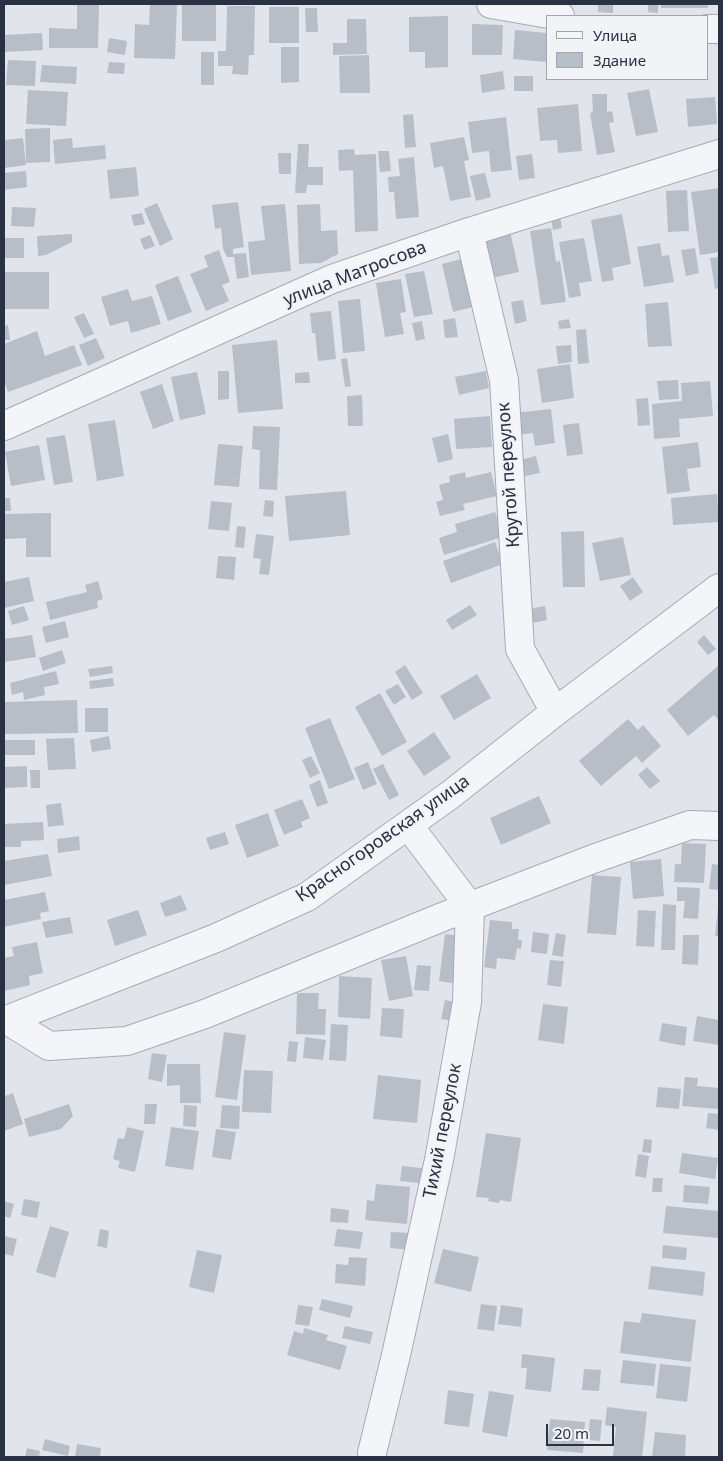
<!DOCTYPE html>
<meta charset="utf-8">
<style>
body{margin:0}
#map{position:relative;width:723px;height:1461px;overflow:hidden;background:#e1e4ea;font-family:"Noto Sans",sans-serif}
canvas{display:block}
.frame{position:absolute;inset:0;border:5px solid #293242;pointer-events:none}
.legend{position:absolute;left:546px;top:15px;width:162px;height:65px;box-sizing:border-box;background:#f1f3f7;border:1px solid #a1a6af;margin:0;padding:6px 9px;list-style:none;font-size:15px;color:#293242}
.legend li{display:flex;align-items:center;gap:10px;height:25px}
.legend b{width:25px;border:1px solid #a1a6af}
.scale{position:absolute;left:546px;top:1424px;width:68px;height:22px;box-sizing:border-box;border:2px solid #293242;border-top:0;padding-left:6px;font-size:15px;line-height:18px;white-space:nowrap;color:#293242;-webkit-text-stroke:4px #f1f3f7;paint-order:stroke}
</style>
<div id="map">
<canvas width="723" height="1461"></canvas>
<div class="frame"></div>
<ul class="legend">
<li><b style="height:6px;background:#f4f5f8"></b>Улица</li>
<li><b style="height:14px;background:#b8bec7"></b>Здание</li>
</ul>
<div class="scale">20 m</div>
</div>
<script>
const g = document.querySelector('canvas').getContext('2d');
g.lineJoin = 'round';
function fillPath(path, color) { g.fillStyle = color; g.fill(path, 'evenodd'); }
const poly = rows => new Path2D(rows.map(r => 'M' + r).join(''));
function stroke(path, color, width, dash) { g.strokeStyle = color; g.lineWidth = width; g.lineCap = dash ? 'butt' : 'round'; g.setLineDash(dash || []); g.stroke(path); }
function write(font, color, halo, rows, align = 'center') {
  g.font = font + ' "Noto Sans",sans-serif'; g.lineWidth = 4.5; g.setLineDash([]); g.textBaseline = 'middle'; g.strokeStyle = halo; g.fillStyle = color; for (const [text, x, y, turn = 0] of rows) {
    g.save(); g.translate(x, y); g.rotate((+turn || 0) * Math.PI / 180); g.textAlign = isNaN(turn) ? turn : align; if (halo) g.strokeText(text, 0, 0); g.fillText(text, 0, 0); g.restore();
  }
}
fillPath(poly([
 [77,4,99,4,98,48,49,48,49,28,77,29],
 [150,4,177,4,175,59,134,58,135,24,149,25],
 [182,4,216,4,216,41,182,41],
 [598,4,613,4,613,13,598,12],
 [648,4,658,4,658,13,648,12],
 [661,4,708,4,708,8,661,8],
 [227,6,255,6,254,55,249,55,248,75,232,74,233,66,218,66,218,51,226,51],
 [269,7,299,7,299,43,269,43],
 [305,8,317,8,318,32,306,32],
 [448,16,448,67,425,68,425,52,409,52,409,17],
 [347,19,366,19,367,54,333,55,333,43,347,43],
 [472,24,503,25,502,55,472,55],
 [515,30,547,33,547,62,513,59],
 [42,33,43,50,5,52,4,35],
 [109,38,127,41,125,55,107,52],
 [281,47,299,47,299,82,281,83],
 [201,52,214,52,214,85,201,85],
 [369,55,370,93,340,93,339,56],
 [8,60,36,61,35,86,6,85],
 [109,62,125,63,124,74,107,73],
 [42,65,77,67,76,84,40,82],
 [503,71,505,89,482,93,480,75],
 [514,76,533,76,533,91,514,91],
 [649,89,658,132,636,136,627,93],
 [28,90,68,92,66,126,26,124],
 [592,94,607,94,607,112,612,111,614,122,609,123,615,152,597,155,590,113,593,112],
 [715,97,717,124,688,127,686,99],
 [578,104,582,151,558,153,557,140,540,141,537,108],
 [413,114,416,147,405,148,403,115],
 [506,117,512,170,491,172,489,151,472,153,468,122],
 [50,128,50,162,26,163,25,129],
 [464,137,469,160,464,161,471,197,450,201,443,166,434,168,430,143],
 [23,138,26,165,4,168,4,140],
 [72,138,73,148,105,145,106,159,55,164,53,140],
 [298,144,309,144,308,167,323,167,323,185,307,185,306,193,295,193],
 [354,149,355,155,376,154,378,231,355,232,353,170,339,171,338,150],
 [378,151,389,151,391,171,380,172],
 [278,153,291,153,291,174,279,174],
 [532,154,535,178,519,180,516,156],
 [414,157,419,217,396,219,394,192,389,192,388,177,400,176,398,159],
 [136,167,139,196,110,199,107,170],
 [26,171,27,187,4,190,4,173],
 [485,173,491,197,476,201,470,176],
 [719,188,719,252,700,255,691,192],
 [687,190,689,231,668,232,666,191],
 [238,202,244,247,233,249,233,254,246,253,249,277,237,279,234,257,227,257,223,249,221,228,215,229,212,205],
 [157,203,173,239,160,246,144,209],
 [285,204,291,271,251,275,248,242,265,240,261,206],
 [320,204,321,231,337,230,338,254,321,263,299,264,297,205],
 [12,207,36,208,34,227,11,226],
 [559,211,562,228,553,230,550,213],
 [142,213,145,224,134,226,131,215],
 [622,214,631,264,612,268,614,280,602,282,591,220],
 [551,228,556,262,560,261,566,302,541,305,530,231],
 [510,231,519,272,487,279,478,238],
 [72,234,72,242,46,255,38,256,37,236],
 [150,235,155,246,144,250,140,239],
 [4,238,24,238,24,258,4,258],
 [584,238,592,281,579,283,581,296,569,298,559,242],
 [660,243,662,256,669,255,674,282,644,287,637,247],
 [695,248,699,273,686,276,681,250],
 [219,250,230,282,222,285,229,301,206,311,190,274,208,267,204,256],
 [719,257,719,288,715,289,710,258],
 [466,258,477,306,453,312,442,264],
 [424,271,433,314,414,317,405,274],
 [4,272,49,272,49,309,4,309],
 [178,276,192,312,168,321,155,285],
 [401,279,406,312,400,313,404,334,385,337,376,283],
 [128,289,132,301,152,296,161,324,131,333,128,321,110,326,101,297],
 [360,299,365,351,343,353,338,301],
 [523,300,527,321,515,324,511,302],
 [668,302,672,346,648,347,645,304],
 [331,311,336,359,318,361,315,333,312,333,310,313],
 [84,313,94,334,84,338,74,317],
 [455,318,458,337,445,338,443,320],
 [569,319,571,328,559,329,558,321],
 [422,321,425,339,416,341,412,323],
 [8,325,10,340,4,340,4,326],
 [586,329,589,363,578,364,576,330],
 [37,331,45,356,74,345,82,365,8,392,4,381,4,344],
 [96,338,105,358,88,366,79,345],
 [277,340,283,409,238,413,232,345],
 [571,345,572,362,558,364,556,346],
 [347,358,351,386,345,387,341,359],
 [570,364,574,398,542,403,537,369],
 [218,371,229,371,229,399,218,400],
 [486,371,489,388,459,395,455,377],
 [197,372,206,414,180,420,171,377],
 [309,372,310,383,295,383,295,373],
 [678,380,679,399,659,400,657,381],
 [710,381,713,416,679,419,680,437,654,439,652,404,682,401,681,383],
 [162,384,174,421,153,429,140,392],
 [362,395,363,426,348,426,347,396],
 [648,398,650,425,638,426,636,399],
 [551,409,555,443,535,446,533,433,517,435,514,413],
 [490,416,492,447,456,449,454,419],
 [115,420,124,476,97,481,88,424],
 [579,423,583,454,567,456,563,425],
 [253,426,280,427,277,490,259,489,260,450,252,449],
 [448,434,453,459,438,463,432,438],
 [65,435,73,482,54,485,46,438],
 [698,442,701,467,687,469,690,491,667,494,662,447],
 [218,444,243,446,239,487,214,485],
 [39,445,45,480,11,486,5,452],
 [536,456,540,473,520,477,516,461],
 [465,472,466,478,491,472,497,496,463,504,465,510,440,516,436,502,443,500,439,485,450,482,449,476],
 [346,491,350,535,289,541,285,496],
 [717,494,719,522,673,525,671,498],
 [4,498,10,498,11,511,4,511],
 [265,500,274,501,273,517,263,516],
 [211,501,232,503,229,531,208,529],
 [495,512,503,537,444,555,439,538,457,532,455,524],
 [51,513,51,557,26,557,26,538,5,539,4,514],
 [237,526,246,527,244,548,235,547],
 [584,531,585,587,563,587,561,532],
 [256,534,274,536,269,575,259,574,261,559,253,558],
 [623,537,631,575,600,581,592,543],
 [495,542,503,564,451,583,443,561],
 [218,556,236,557,234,580,216,578],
 [29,577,34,601,4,608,4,582],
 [633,577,643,592,630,601,620,586],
 [98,581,103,599,97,601,98,608,50,620,46,602,87,592,85,585],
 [470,605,477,615,452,630,446,620],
 [24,606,29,620,12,625,8,611],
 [545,606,547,620,532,623,529,609],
 [65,621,69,637,46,643,42,627],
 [32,635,36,657,4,662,4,639],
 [704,635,716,649,708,655,697,642],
 [62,650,66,663,43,671,39,658],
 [405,665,423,693,412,700,395,672],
 [719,665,719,721,714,715,688,736,667,710],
 [112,666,113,673,90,677,88,669],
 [56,671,59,684,44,687,45,695,24,700,23,692,12,695,10,683],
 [477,674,491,698,454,720,440,696],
 [113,678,114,686,90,689,89,681],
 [398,684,406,697,394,705,385,691],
 [380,693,407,742,382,756,355,707],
 [77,700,78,733,4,734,4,702],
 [85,708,108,708,108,732,85,732],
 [330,718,355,779,329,789,305,728],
 [628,719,638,730,643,725,661,746,642,763,636,756,601,786,579,761],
 [434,732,451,758,424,776,407,751],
 [109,736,111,749,92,752,90,740],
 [74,738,76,769,48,770,46,739],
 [4,740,35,740,35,755,4,755],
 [311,756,320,773,310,778,302,760],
 [368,762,377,784,363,790,354,768],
 [383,764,399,795,389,800,373,769],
 [27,766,27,787,4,788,4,767],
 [647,767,660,781,650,789,638,775],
 [30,770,40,770,40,788,31,788],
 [320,780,328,803,317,807,309,785],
 [539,796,551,823,501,845,490,818],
 [302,799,310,818,301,822,303,827,284,835,274,810],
 [61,803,64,825,48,827,46,805],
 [268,813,279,846,247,858,235,825],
 [43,822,44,840,21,841,21,847,4,847,4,824],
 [225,832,229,844,210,850,206,838],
 [79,836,80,850,58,853,57,839],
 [682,843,706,844,704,883,674,882,675,864,681,864],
 [48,854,52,876,4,885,4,861],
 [661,859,664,896,633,899,630,862],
 [712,864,719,865,719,890,709,889],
 [592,875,621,877,616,935,587,933],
 [677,887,700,888,698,919,683,918,685,901,677,901],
 [45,892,49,911,40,913,41,919,4,927,4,900],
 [181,895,187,910,165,917,160,903],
 [663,904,676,905,675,950,661,950],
 [718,909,719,909,719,936,715,936],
 [138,910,147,935,115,946,107,920],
 [638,910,656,911,654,947,636,946],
 [70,917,73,933,46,938,42,922],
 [490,920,512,922,512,929,519,929,518,940,522,940,521,949,517,948,515,960,497,958,496,969,484,967],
 [533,932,549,934,547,954,531,952],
 [556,933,566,935,563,957,552,955],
 [445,934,469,937,463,985,439,981],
 [683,935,699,935,698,965,682,964],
 [37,942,43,973,29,976,30,985,4,991,4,958,14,956,12,947],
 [406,956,413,996,389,1001,381,960],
 [550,960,564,961,561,987,547,985],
 [417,965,431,966,429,991,414,990],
 [339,976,372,978,370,1019,338,1017],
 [297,993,319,993,318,1009,326,1009,325,1035,296,1034],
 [445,1000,456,1002,453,1021,441,1019],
 [543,1004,568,1007,564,1044,538,1040],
 [382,1008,404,1009,402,1038,380,1036],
 [697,1016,719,1020,719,1045,693,1041],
 [662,1023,687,1027,685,1046,659,1041],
 [331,1024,348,1025,346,1061,329,1060],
 [224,1032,246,1035,237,1100,215,1097],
 [305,1037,326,1040,323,1060,303,1058],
 [289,1041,298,1042,296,1062,287,1061],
 [152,1053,167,1055,162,1082,148,1079],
 [167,1064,200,1064,201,1103,180,1103,180,1085,167,1086],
 [244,1070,273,1071,271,1113,242,1112],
 [378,1075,421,1080,417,1123,373,1119],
 [685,1077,698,1078,697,1086,719,1088,718,1109,682,1106],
 [658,1087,681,1089,679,1109,656,1107],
 [4,1092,5,1096,13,1093,23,1124,4,1131],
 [69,1104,73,1116,61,1129,29,1137,24,1119],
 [145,1104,157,1104,155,1124,144,1124],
 [184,1105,197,1106,196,1127,183,1126],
 [222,1105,240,1106,239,1129,220,1128],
 [708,1113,719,1114,719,1130,706,1128],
 [127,1127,144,1131,135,1172,118,1168,120,1161,113,1159,118,1138,124,1139],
 [171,1127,199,1131,193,1170,165,1166],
 [216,1129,236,1132,231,1160,212,1157],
 [486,1133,521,1138,511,1202,500,1200,499,1203,488,1201,489,1198,476,1197],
 [644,1139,652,1140,651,1153,642,1152],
 [682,1153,718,1158,715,1179,679,1173],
 [638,1154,649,1156,646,1178,635,1176],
 [402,1166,430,1169,428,1184,400,1181],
 [653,1178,663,1178,662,1192,652,1192],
 [376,1184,410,1187,407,1224,365,1220,367,1200,374,1201],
 [684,1185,710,1187,708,1204,683,1202],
 [24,1199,40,1202,37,1218,21,1215],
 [4,1201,14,1204,10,1218,4,1216],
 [666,1206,719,1211,719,1238,663,1233],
 [331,1208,349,1210,348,1223,330,1222],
 [50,1226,69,1232,55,1278,36,1272],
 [100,1229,109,1231,107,1248,97,1246],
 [337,1229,363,1232,360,1249,334,1246],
 [391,1232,413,1233,412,1250,390,1248],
 [4,1236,17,1239,13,1256,4,1254],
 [663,1245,687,1248,686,1260,662,1258],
 [443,1249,479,1257,471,1292,434,1283],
 [197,1250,222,1255,214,1293,189,1287],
 [349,1257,367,1258,365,1286,335,1283,336,1264,348,1265],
 [651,1266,705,1272,703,1296,648,1289],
 [322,1299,353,1306,350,1318,319,1310],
 [481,1304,497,1306,494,1331,477,1329],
 [298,1305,313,1307,309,1326,295,1324],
 [501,1305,523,1308,521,1327,498,1324],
 [642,1313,696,1320,691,1362,620,1353,624,1321,640,1323],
 [345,1326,373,1332,370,1344,342,1338],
 [304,1328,328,1335,326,1340,347,1346,340,1370,287,1355,294,1331,303,1334],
 [522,1354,555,1358,551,1392,525,1389,527,1368,521,1368],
 [623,1360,656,1364,654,1386,620,1383],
 [660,1364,691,1367,687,1402,656,1398],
 [584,1369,601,1370,599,1391,582,1390],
 [448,1390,474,1394,469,1427,444,1424],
 [489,1391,514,1395,507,1437,482,1432],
 [607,1407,647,1412,642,1457,613,1457,616,1427,605,1425],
 [550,1419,585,1422,583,1453,547,1450],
 [590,1419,602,1420,600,1441,588,1440],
 [655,1432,686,1435,685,1457,652,1457],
 [45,1439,70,1446,68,1456,42,1450],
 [77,1444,101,1448,100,1457,75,1457],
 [27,1448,40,1451,39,1457,25,1457]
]), '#b8bec7');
const minor = poly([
 [491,4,560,16],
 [707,29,719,29],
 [469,232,504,380,520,649,555,712],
 [4,426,332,279,469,232,719,154],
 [7,1020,49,1046,127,1041,205,1014,440,918,593,859,690,825,719,826],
 [4,1021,216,938,307,897,450,795,555,712,719,588],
 [372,1453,396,1355,439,1160,467,1002,470,907,408,825]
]);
stroke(minor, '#a6abb4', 30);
stroke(minor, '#f4f5f8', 28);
write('18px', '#293242', '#f1f3f7', [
 ["улица Матросова",355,274,-21],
 ["Крутой переулок",509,475,-94],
 ["Красногоровская улица",383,839,-35],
 ["Тихий переулок",443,1131,-79]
]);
</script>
